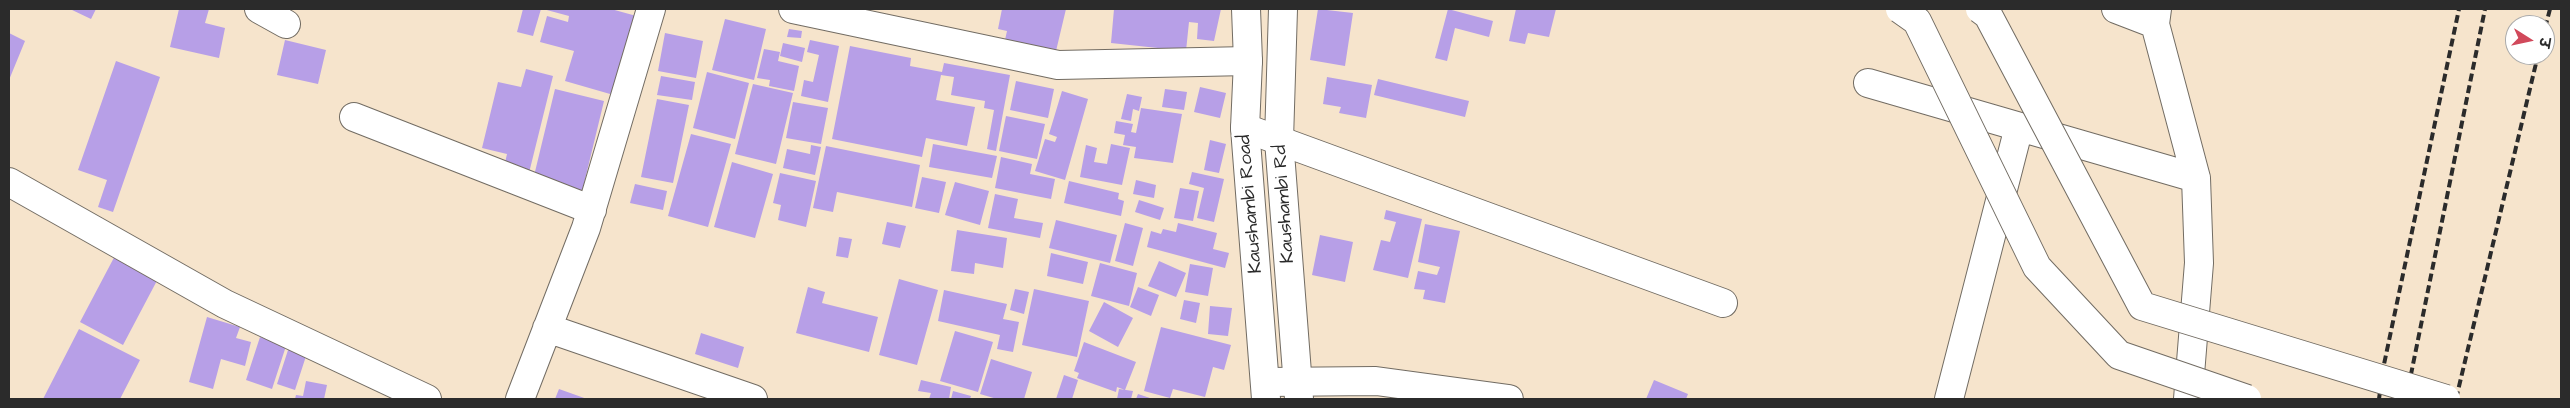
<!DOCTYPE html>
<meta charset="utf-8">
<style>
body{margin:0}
#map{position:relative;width:2570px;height:408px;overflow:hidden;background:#f6e4cc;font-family:"Architects Daughter","Playpen Sans Deva",sans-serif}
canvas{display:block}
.frame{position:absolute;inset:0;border:10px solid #2b2b2b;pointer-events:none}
.north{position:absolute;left:2505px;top:15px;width:50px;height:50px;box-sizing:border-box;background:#fff;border:1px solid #aaa;border-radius:50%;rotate:100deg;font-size:14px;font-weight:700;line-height:20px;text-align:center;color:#2b2b2b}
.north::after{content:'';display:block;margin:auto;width:18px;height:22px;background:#d1495b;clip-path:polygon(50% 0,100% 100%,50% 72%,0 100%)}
</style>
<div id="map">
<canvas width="2570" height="408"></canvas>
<div class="frame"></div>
<div class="north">उ</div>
</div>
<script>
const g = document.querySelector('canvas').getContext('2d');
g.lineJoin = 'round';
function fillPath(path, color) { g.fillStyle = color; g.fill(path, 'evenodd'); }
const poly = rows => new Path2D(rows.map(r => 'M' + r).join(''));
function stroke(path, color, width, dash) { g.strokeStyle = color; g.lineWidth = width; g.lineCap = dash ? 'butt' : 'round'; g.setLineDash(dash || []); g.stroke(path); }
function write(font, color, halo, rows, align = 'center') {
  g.font = font + ' "Architects Daughter",sans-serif'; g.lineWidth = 5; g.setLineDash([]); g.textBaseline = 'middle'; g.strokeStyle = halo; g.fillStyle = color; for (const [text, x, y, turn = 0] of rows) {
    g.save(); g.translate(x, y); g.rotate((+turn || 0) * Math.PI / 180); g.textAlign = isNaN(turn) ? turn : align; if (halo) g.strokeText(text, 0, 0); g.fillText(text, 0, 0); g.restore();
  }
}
fillPath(poly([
 [70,9,96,9,91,19],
 [179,9,209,9,205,23,225,28,219,58,170,47],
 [523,9,541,9,533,36,517,32],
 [543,9,611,9,640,17,617,96,565,81,574,51,540,42,547,16,568,22,569,16],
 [1002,9,1066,9,1056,51,1005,40,1007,31,998,29],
 [1114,9,1221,9,1214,41,1197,39,1198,23,1189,22,1186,51,1111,43],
 [1318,9,1353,13,1345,66,1310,60],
 [1448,9,1493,21,1489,37,1455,28,1447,61,1435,58],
 [1516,9,1556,9,1549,37,1528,33,1525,44,1509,41],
 [725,19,766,29,754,80,712,70],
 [789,29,802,31,801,38,787,37],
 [9,33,25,41,9,80],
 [665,33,703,41,696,78,658,71],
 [285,40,326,50,318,84,277,75],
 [810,40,839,46,828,102,801,96,804,80,813,82,819,55,807,52],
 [783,43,805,48,802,62,780,56],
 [850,46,911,58,910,66,942,72,944,63,1010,75,996,151,987,149,994,110,984,108,985,101,951,95,954,77,941,75,936,100,975,107,967,146,926,138,922,157,832,139],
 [764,49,780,52,778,61,799,66,794,91,769,86,770,80,757,78],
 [116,61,160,77,113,212,98,207,107,180,78,170],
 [526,69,553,76,528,177,503,171,507,154,482,148,498,82,521,87],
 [707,72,749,83,735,139,693,128],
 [661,76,695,82,692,100,657,95],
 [1327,77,1372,85,1366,118,1339,113,1341,107,1323,104],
 [1378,79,1469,101,1465,117,1374,95],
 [1016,81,1054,89,1048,118,1010,110],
 [753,84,793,93,776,164,735,154],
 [1200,87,1226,93,1220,118,1194,112],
 [555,89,604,101,582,192,533,180],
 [1165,89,1187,92,1184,110,1162,107],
 [1062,91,1088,99,1065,180,1035,171,1045,139,1055,142,1057,137,1049,134],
 [1127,94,1142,97,1139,111,1133,109,1131,121,1121,119],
 [657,99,689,105,673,183,641,177],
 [793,102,828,108,821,144,786,138],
 [1141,108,1182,114,1173,163,1134,158,1136,147,1123,145,1125,135,1114,133,1116,121,1133,124,1131,132,1136,133],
 [1006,116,1045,124,1037,159,999,151],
 [691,134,731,144,708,227,668,216],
 [1210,140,1226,144,1219,173,1204,170],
 [933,144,997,156,992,178,929,167],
 [1111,144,1130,148,1122,185,1080,177,1086,145,1097,148,1094,162,1107,164],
 [811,145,821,147,815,175,783,168,787,149,810,154],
 [826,146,920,165,912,207,837,192,833,212,813,208],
 [1001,157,1032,164,1030,174,1055,179,1051,199,995,188],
 [732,162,773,174,755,238,714,227],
 [1192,172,1224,179,1214,222,1197,218,1204,188,1189,184],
 [780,173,816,181,806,227,778,220,781,205,773,203],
 [922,177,946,182,939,213,915,208],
 [1136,180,1156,185,1154,198,1133,194],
 [1069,181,1119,193,1118,199,1124,201,1121,216,1064,203],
 [955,182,989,191,980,225,945,215],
 [635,184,667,191,663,210,630,203],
 [1180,188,1199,191,1193,221,1174,218],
 [995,194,1018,199,1014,218,1043,223,1040,238,988,228],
 [1139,200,1164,208,1160,220,1135,212],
 [1386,210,1422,219,1408,278,1373,270,1381,240,1390,242,1396,222,1384,219],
 [1056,220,1117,235,1110,263,1049,248],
 [887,222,906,226,900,248,882,244],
 [1125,223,1143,228,1133,266,1115,261],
 [1178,223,1217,233,1213,249,1229,253,1225,268,1147,247,1151,231,1161,234,1163,229,1176,232],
 [1425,224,1460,231,1445,303,1423,299,1425,290,1414,289,1418,271,1437,275,1440,267,1418,262],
 [957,230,1007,238,1003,268,975,263,974,274,951,271],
 [1320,235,1353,242,1345,282,1312,275],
 [839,237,852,239,848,258,836,256],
 [118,250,161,273,123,345,80,322],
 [1051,253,1088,262,1083,284,1047,276],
 [1159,261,1186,273,1176,297,1148,286],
 [1100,263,1137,273,1129,306,1091,296],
 [1190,264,1213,268,1208,296,1185,292],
 [899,279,938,290,917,365,879,355],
 [808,287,825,292,822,303,878,317,869,352,796,333],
 [1138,287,1159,295,1151,316,1130,307],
 [1015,289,1029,292,1024,314,1010,310],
 [1034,289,1089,301,1077,357,1022,345],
 [944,290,1007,304,1003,319,1019,322,1013,352,997,349,1000,335,938,321],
 [1184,300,1200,303,1196,323,1180,319],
 [1104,302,1133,318,1118,347,1089,331],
 [1210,306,1232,308,1228,336,1208,334],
 [207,317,240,327,236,338,251,342,245,366,221,359,213,389,189,382],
 [1161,327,1231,345,1224,370,1213,367,1205,397,1173,389,1170,398,1144,391],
 [79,329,140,360,120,399,43,399],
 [955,331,993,342,978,392,940,381],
 [701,333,744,347,738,368,695,354],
 [260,337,286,346,272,389,246,380],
 [1084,342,1136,362,1125,390,1117,387,1116,392,1077,378,1079,373,1074,371],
 [289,347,307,353,295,390,277,384],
 [991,359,1032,372,1024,399,997,399,980,394],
 [1064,375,1078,380,1072,399,1056,399],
 [921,380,951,387,949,399,929,399,931,393,918,391],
 [1654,380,1688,394,1686,399,1646,399],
 [306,381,327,385,324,399,295,399,296,395,303,396],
 [559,389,587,399,555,399],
 [1119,389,1133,391,1131,399,1117,399],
 [953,391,971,396,970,399,951,399],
 [1138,394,1153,399,1136,399]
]), '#b79fe7');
const minor = poly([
 [259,9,286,24],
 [793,9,1058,65,1248,61],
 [2116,9,2155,24],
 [2157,9,2155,24,2196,178,2199,263,2188,399],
 [1868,83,2196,178],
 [354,117,592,210],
 [1245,128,1723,303],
 [9,182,225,304,427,399],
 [547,328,753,399],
 [1266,382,1376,381,1509,399],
 [520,399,586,228,651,9],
 [1949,399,2019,127]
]);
const major = poly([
 [1246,9,1248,61,1245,128,1266,399],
 [1283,9,1279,140,1299,399]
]);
stroke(minor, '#726c63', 30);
stroke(major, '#726c63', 30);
stroke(minor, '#fff', 28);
stroke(major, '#fff', 28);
stroke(poly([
 [2545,28,2550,9],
 [2379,399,2383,369,2459,9],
 [2406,399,2485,9],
 [2456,399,2538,55]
]), '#2b2b2b', 4, [8, 4]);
const majorBridge = poly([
 [1900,9,1917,21,2037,267,2119,355,2247,399],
 [1980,9,1988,15,2142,306,2446,399]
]);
stroke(majorBridge, '#726c63', 30, []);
stroke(majorBridge, '#fff', 28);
write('19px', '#2b2b2b', '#fff', [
 ["Kaushambi Road",1251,204,-95],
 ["Kaushambi Rd",1285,204,-94]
]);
</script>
